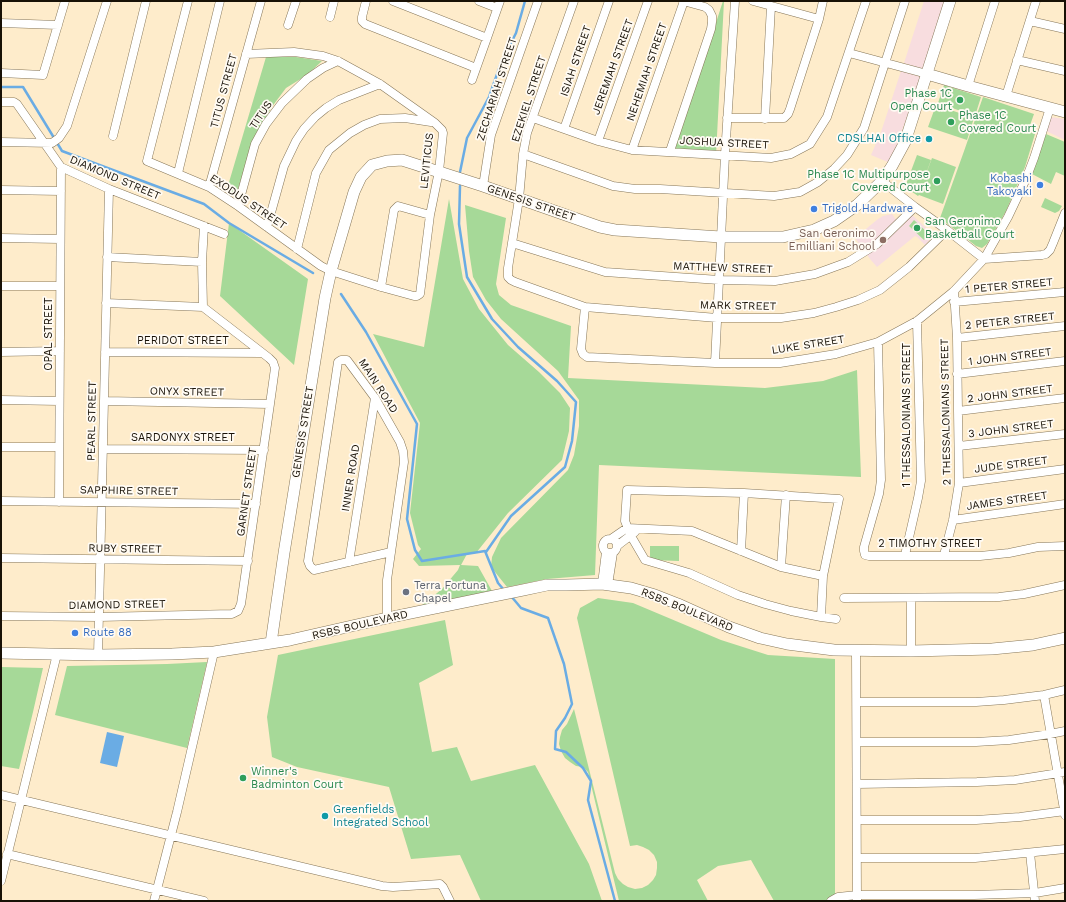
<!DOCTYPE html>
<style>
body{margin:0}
#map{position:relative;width:1066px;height:902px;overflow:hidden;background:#feeccb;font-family:"Work Sans",sans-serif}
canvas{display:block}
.frame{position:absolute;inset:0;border:2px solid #181106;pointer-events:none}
</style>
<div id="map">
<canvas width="1066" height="902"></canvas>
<div class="frame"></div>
</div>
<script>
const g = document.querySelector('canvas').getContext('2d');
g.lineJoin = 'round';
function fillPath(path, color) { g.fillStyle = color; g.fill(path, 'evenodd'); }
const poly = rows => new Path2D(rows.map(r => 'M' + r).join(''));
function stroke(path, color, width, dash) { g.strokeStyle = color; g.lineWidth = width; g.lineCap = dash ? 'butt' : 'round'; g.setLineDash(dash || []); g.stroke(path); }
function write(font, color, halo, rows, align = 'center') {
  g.font = font + ' "Work Sans",sans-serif'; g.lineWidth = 3.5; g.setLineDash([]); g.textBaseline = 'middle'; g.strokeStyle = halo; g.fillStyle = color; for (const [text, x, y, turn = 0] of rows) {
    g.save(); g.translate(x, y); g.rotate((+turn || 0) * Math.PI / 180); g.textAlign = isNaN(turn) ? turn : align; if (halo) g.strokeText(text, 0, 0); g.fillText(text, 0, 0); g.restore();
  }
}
fillPath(poly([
 [924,1,944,1,923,69,904,63],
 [901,71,921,77,913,101,890,163,871,155,881,132],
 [1050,117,1065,119,1065,140,1046,131]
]), '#f8dddf');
fillPath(poly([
 [892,214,901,227,912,215,934,235,925,245,917,237,915,236,877,267,870,259,855,238,878,219,883,216]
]), '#f7dde1');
fillPath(poly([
 [723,1,724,1,716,155,674,152],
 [266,57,296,57,322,61,307,75,286,88,271,108,253,143,236,195,227,189],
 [944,85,981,97,975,116,938,103],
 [983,97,1034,114,1028,131,1035,134,1025,167,1006,211,987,244,982,248,976,246,940,218,963,154],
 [936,105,974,118,967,140,928,127],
 [1046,134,1065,142,1065,176,1056,172,1051,184,1032,174],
 [917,155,931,160,922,185,932,158,956,167,943,204,919,195,918,196,905,187],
 [1045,198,1062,206,1059,211,1055,213,1041,207],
 [449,199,463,279,479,309,508,345,539,372,560,393,570,408,569,431,562,460,508,513,476,553,467,554,461,565,478,566,492,591,421,606,442,589,458,570,460,565,419,566,413,559,421,549,418,545,410,513,420,423,373,334,424,347],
 [465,205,506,218,496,284,499,295,511,305,571,326,568,378,765,388,823,381,857,370,861,477,599,465,595,575,547,579,507,587,491,567,492,557,501,538,568,470,574,455,579,426,579,400,558,371,501,319,486,300,473,277,469,251],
 [914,220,929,234,924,240,909,226],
 [229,223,308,279,294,365,220,296],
 [650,546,679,546,679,561,650,560],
 [598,598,633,603,721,640,768,655,835,659,835,901,774,901,751,860,718,866,697,880,708,901,619,901,588,772,583,767,576,766,570,762,565,758,561,751,559,744,560,737,562,730,567,724,574,709,615,873,618,879,623,884,628,887,635,889,642,888,648,885,653,880,656,875,657,868,657,862,654,855,649,850,643,847,637,845,630,846,577,618,580,608],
 [445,620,453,665,419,683,432,752,457,747,471,781,535,765,589,864,602,901,481,901,460,855,411,859,389,787,297,767,272,757,267,717,278,655],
 [207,662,187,748,55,715,67,666,167,664],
 [1,667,43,668,33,712,19,769,1,766]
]), '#a6d998');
fillPath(poly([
 [107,732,124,736,117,767,100,763]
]), '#6aace4');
stroke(poly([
 [1,87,23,87,62,151,204,204,229,223,313,273],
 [460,172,467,138,489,97,501,63,516,33,525,1],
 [460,186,459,224,467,277,492,319,518,347,557,381,576,402,572,441,565,467,511,516,486,552,485,551,498,583,504,590],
 [341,294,366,332,417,424,407,519,415,550,422,561,485,551],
 [511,596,521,608,548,618,564,664,572,704,565,718,556,731,555,749,566,752,583,768,591,781,588,800,615,901]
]), '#6aace4', 2.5);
const street = poly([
 [188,1,147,161,209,187,238,206,321,266,331,271,381,287,414,296,417,296,420,294,430,215,439,171,443,133,442,130,435,123,380,84,338,61,323,56,294,52,246,54],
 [366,1,362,17,362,21,365,24,476,68],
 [393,1,487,38],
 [479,1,497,8],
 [574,1,527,133,523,154,519,199,508,268,508,277,511,280,515,282,585,307,717,318,781,318,814,313,836,307,858,300,880,290,909,267,947,230],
 [753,1,819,19],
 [330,17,334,1],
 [1030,21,1065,29],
 [1,23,58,25],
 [288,25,296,1],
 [849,53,927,74],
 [1017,60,1065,71],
 [1,73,43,75,65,1],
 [472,80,487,38,500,1],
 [968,86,995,1],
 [1006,96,1036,1],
 [1,102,14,102,17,104,61,167,109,189,224,234],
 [533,118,598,141,632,150,771,158,791,154,810,144,827,117,866,1],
 [727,118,784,118,788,114,790,109,819,19,823,1],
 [765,119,771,6],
 [564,129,609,1],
 [113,136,146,1],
 [598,141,648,1],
 [1,142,52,143,59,138,67,126,107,1],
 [632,150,684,1],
 [670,151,711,29,712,22,712,16,709,10,705,7,683,1],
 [523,154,613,186,635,189,660,189,774,196,800,192,818,182,834,169,847,155,864,128,905,1],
 [178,173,220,1],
 [882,181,915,207,947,230,984,259],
 [483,186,491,135,538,1],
 [209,187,261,1],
 [1,190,61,191],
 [238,206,255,144,266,124,282,103,307,79,323,68,338,61],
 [267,227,284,166,296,141,304,129,315,117,326,108,339,100,380,84],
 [1,238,60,239],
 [512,243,605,272,719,280,775,281,815,274,848,262,877,244,915,207],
 [297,249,316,173,329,150,350,133,364,125,380,119,405,118,431,122],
 [107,257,202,262],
 [984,259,1042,255,1046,254,1050,250,1053,243,1065,213],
 [1,286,60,286],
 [381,287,394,210,398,206,430,215],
 [954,302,1065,292],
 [106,303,203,307],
 [585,307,581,349,583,354,587,357,715,363,780,363,836,354,878,342,917,321,954,291,984,259,1008,217,1026,179,1034,158,1050,108],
 [957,338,1065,326],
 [878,342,881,480,879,494,864,547,864,551,865,555,869,556,980,556,1009,553,1038,547,1065,546],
 [1,352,60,351],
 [105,352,262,353],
 [715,363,725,155,735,1],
 [957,374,1065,361],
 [1,400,59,401],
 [104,401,270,404],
 [958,411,1065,398],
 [959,446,1065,434],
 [1,447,59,447],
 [103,449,264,450],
 [959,483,1065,469],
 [1,501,256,504],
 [59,502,61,167],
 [953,520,1065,504],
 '603 546a7 7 0 1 1 14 0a7 7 0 1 1-14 0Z',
 [611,539,627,528,692,531,781,567,823,576],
 [617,546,635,532],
 [741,551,744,493],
 [905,555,918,498,921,481,917,321],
 [944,555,953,520,959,483,957,338,954,291],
 [1,558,248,561],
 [349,562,375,398],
 [781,567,786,495],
 [602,584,606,552],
 [608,585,613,553],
 [844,598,999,597,1024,594,1065,585],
 [911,598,911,651],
 [1,616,99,617,232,614,238,611,241,604,270,404,275,368,273,362,269,358,203,307,202,262,204,226],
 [821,617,823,576,839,499,744,493,627,490,625,521,631,536,645,560,689,573,738,595,765,604,791,611,821,617,836,619],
 [387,618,387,580,404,462,403,451,400,442,375,398,347,360,341,360,338,362,308,561,310,566,314,570,391,552],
 [856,651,857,901],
 [98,655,109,189],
 [1044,695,1065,815],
 [857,702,976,702,1004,700,1044,695,1065,690],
 [857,742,976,742,1009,740,1050,734,1065,731],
 [857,784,977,782,1015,780,1065,772],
 [1,795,382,886,393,887,440,884,443,887,450,901],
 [857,820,976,820,1020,817,1065,811],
 [1030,853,1035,901],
 [7,854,204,901],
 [857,858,975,858,1065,849],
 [1,881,57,654],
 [154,901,177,812,214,652],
 [831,901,838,897,857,895,974,895,1035,893,1065,888]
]);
const secondary = poly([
 [927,74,968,86,1065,112],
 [271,643,284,553,325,298,331,271,354,192,361,177,372,165,387,161,402,160,483,186,600,227,615,230,721,237,783,237,814,230,834,221,857,205,882,181,892,166,905,142,950,1],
 [1,653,98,655,172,654,214,652,290,640,387,618,523,590,547,585,566,585,602,584,631,588,655,595,678,604,729,627,760,638,787,644,834,650,911,651,992,649,1033,645,1065,638]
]);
stroke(street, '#877759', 9);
stroke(secondary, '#877759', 12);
stroke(street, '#fff', 8);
stroke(secondary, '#fff', 11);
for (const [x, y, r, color] of [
 [960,100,4,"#2e9e5b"],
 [951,122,4,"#2e9e5b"],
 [929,139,4,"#0f9aa8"],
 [937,181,4,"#2e9e5b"],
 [1040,185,4,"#3f7fe0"],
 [814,209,4,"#3f7fe0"],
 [917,228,4,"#2e9e5b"],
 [883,240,4,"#8d6e63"],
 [406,592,4,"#6b7280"],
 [75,633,4,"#3f7fe0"],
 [243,778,4,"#2e9e5b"],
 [325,816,4,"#0f9aa8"]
]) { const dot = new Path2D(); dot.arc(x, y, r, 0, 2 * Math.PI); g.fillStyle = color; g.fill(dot); stroke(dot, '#fffbf4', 1.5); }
write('11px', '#181106', '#fffbf4', [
 ["ISIAH STREET",576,61,-71],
 ["JEREMIAH STREET",613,67,-70],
 ["NEHEMIAH STREET",647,72,-71],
 ["ZECHARIAH STREET",497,89,-72],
 ["TITUS STREET",224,91,-75],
 ["EZEKIEL STREET",529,99,-72],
 ["TITUS",261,115,-56],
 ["JOSHUA STREET",724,143,3],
 ["LEVITICUS",427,161,-84],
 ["DIAMOND STREET",115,178,23],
 ["EXODUS STREET",248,202,34],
 ["GENESIS STREET",531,203,19],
 ["MATTHEW STREET",723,268,2],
 ["1 PETER STREET",1009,286,-5],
 ["MARK STREET",738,306,1],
 ["2 PETER STREET",1010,321,-6],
 ["OPAL STREET",49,334,-90],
 ["PERIDOT STREET",183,341],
 ["LUKE STREET",808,345,-9],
 ["1 JOHN STREET",1010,357,-7],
 ["MAIN ROAD",378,386,57],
 ["ONYX STREET",187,392,1],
 ["2 JOHN STREET",1010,394,-7],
 ["2 THESSALONIANS STREET",946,412,-91],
 ["1 THESSALONIANS STREET",907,415,-90],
 ["PEARL STREET",92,421,-89],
 ["3 JOHN STREET",1011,429,-7],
 ["GENESIS STREET",303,432,-81],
 ["SARDONYX STREET",183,438],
 ["JUDE STREET",1011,465,-7],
 ["INNER ROAD",351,478,-81],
 ["SAPPHIRE STREET",129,491,1],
 ["GARNET STREET",247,492,-82],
 ["JAMES STREET",1007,501,-8],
 ["2 TIMOTHY STREET",930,544],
 ["RUBY STREET",125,549,1],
 ["DIAMOND STREET",117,605,-1],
 ["RSBS BOULEVARD",687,610,22],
 ["RSBS BOULEVARD",360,625,-13]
]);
write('11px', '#27864d', '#fffbf4', [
 ["Phase 1C",952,94,"right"],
 ["Open Court",952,107,"right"],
 ["Phase 1C",959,116],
 ["Covered Court",959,129],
 ["Phase 1C Multipurpose",929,175,"right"],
 ["Covered Court",929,188,"right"],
 ["San Geronimo",925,222],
 ["Basketball Court",925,235],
 ["Winner's",251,772],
 ["Badminton Court",251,785]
], 'left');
write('11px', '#0d838f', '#fffbf4', [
 ["CDSLHAI Office",921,139],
 ["Greenfields",333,810,"left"],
 ["Integrated School",333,823,"left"]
], 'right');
write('11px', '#366cbe', '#fffbf4', [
 ["Kobashi",1032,179,"right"],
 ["Takoyaki",1032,192,"right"],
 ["Trigold Hardware",822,209],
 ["Route 88",83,633]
], 'left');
write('11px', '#785e54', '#fffbf4', [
 ["San Geronimo",875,234],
 ["Emilliani School",875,247]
], 'right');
write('11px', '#5b616d', '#fffbf4', [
 ["Terra Fortuna",414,586],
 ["Chapel",414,599]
], 'left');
</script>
